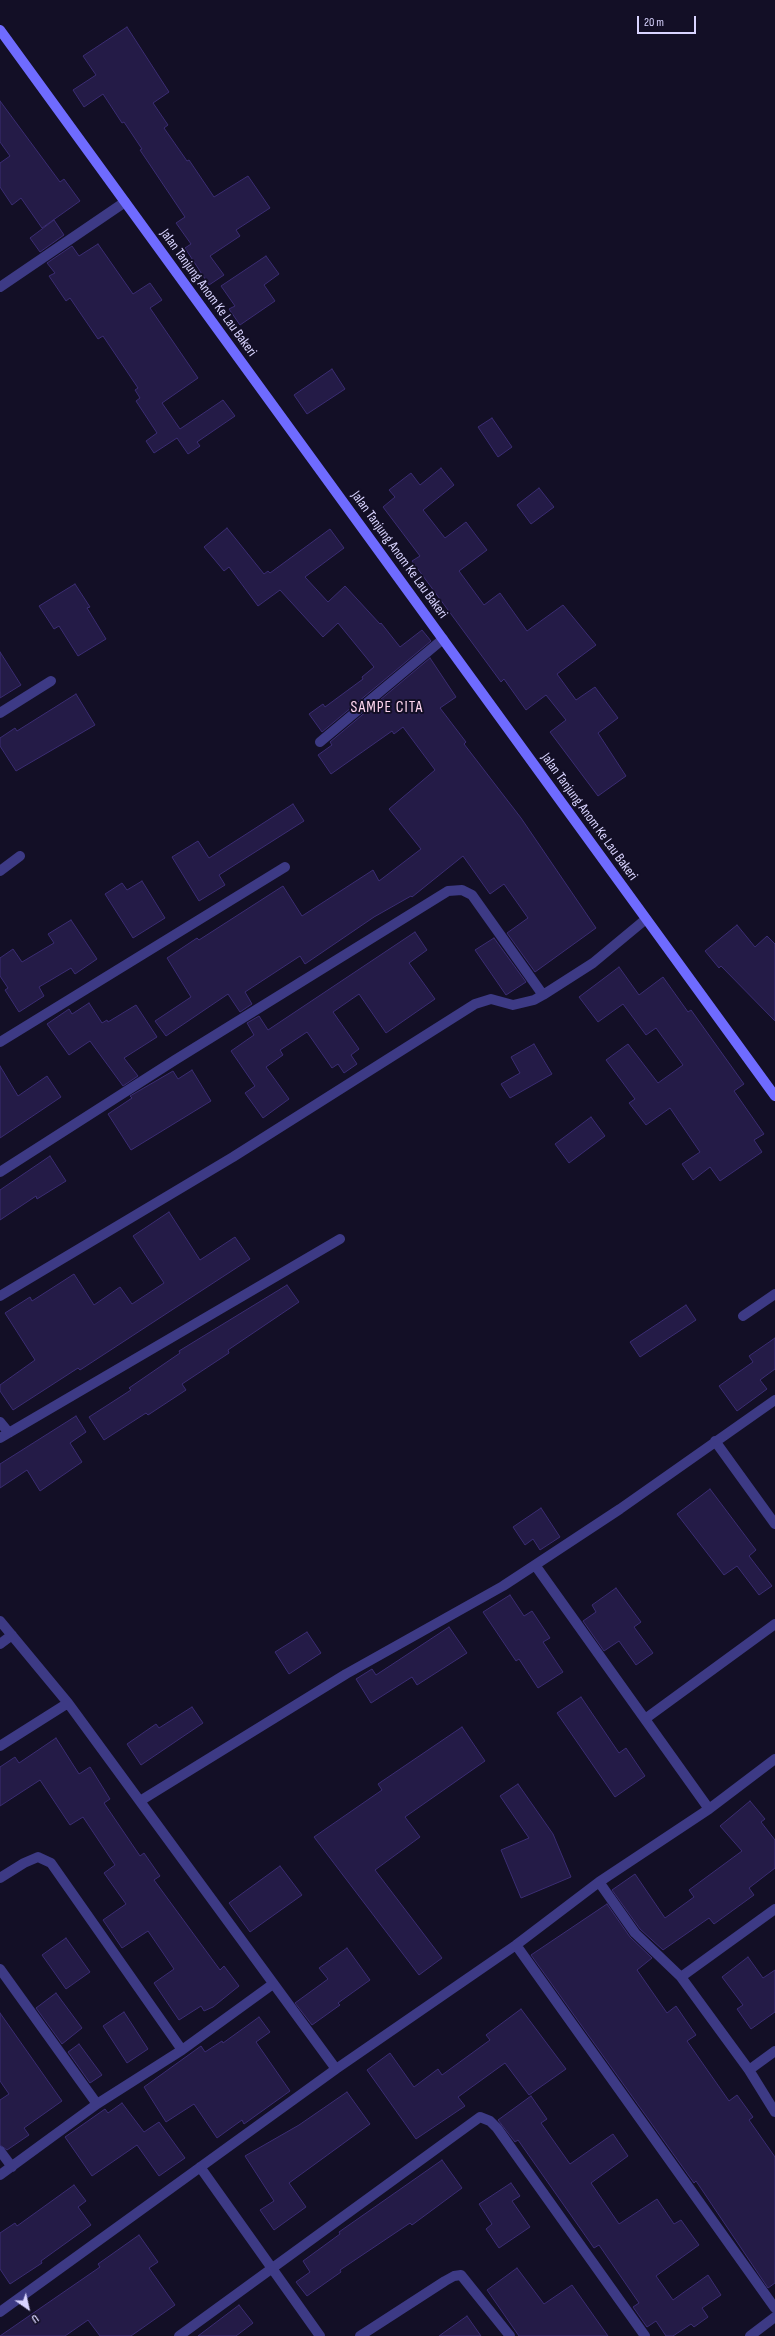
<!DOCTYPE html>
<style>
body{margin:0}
#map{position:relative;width:775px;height:2336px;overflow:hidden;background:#130f26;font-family:"Sofia Sans Condensed",sans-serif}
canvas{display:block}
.north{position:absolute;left:8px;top:2288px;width:40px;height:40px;-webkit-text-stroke:3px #130f26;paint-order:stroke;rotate:146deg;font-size:11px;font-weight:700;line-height:16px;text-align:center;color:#d9d4ff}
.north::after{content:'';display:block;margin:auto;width:14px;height:18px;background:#d9d4ff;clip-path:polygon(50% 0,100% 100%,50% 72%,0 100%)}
.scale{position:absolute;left:637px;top:16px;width:59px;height:18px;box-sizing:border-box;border:2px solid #d9d4ff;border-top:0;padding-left:5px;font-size:12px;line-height:14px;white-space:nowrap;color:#d9d4ff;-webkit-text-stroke:3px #130f26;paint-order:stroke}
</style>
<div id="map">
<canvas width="775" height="2336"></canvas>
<div class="north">U</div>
<div class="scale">20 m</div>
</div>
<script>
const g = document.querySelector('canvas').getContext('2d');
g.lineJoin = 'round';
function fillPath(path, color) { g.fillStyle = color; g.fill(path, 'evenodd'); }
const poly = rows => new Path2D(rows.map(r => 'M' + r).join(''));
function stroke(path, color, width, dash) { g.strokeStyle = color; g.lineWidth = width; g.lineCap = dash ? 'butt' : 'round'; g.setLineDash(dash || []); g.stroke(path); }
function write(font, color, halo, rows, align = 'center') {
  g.font = font + ' "Sofia Sans Condensed",sans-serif'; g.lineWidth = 4; g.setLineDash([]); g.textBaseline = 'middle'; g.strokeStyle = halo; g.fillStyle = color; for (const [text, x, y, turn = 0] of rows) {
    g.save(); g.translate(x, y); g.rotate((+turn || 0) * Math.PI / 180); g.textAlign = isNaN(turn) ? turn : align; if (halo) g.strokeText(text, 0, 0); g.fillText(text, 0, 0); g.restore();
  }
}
const building = poly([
 [127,27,169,92,153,103,168,125,164,128,187,161,189,160,214,197,248,176,270,208,236,230,240,236,210,256,224,275,209,285,185,248,191,244,176,223,185,217,140,150,142,149,124,122,122,123,103,94,84,107,73,90,96,75,83,56,127,27],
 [0,101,60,182,64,179,80,201,42,228,21,198,12,205,0,187,0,163,10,156,0,142,0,101],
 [54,220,64,235,40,252,30,238,54,220],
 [98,244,133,294,150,283,162,300,150,308,198,378,162,403,180,429,223,400,235,416,197,442,200,446,188,454,177,438,154,453,146,441,157,433,136,401,140,398,135,390,138,388,103,336,98,339,70,298,66,301,49,276,55,273,47,263,72,246,79,256,98,244],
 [266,256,279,274,264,285,275,301,240,325,229,309,235,306,221,286,266,256],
 [332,369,345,389,307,414,294,395,332,369],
 [492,418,512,447,498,457,478,427,492,418],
 [441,468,454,485,423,510,445,538,466,522,487,550,459,571,484,605,500,593,527,631,563,605,596,645,557,674,576,700,595,687,618,718,598,733,626,776,598,796,550,732,566,720,546,695,526,710,504,679,501,682,412,561,420,556,383,507,395,497,389,490,411,473,420,485,441,468],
 [539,488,554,507,531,524,517,505,539,488],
 [227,528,264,574,268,571,270,573,330,529,344,548,305,577,328,602,345,586,380,624,381,623,400,647,422,630,431,641,322,732,309,714,323,704,325,707,363,679,362,677,374,667,338,623,323,637,280,590,258,606,229,567,224,571,204,547,227,528],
 [75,584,90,607,87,608,106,639,78,656,59,626,54,629,39,606,75,584],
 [0,652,21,685,0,698,0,652],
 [430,658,456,697,440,708,466,742,464,744,521,818,596,928,535,972,507,933,528,918,504,884,490,894,463,856,412,897,411,896,374,917,305,964,300,956,245,992,252,1004,240,1012,228,994,166,1036,155,1021,191,997,167,958,197,938,199,940,283,886,302,916,373,870,379,881,421,849,389,809,435,770,403,727,394,734,392,731,331,774,318,755,332,745,330,742,430,658],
 [76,694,95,725,16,771,0,746,0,738,15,728,17,731,76,694],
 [293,804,304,821,219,875,225,885,199,901,172,857,198,841,209,858,293,804],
 [142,881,165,918,133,938,105,894,122,883,127,890,142,881],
 [71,920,97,959,75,974,71,968,39,987,44,996,19,1012,5,990,8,988,0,976,0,958,13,949,22,962,54,943,48,934,71,920],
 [737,925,755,947,767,936,775,944,775,1021,721,966,719,968,705,951,737,925],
 [415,932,427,950,409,963,435,999,386,1033,359,994,333,1012,359,1049,351,1055,357,1064,344,1073,338,1064,332,1068,307,1032,280,1050,283,1055,266,1067,289,1099,263,1118,245,1093,255,1086,231,1051,254,1035,247,1023,259,1016,268,1030,415,932],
 [494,938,526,982,506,995,475,950,494,938],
 [619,967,639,995,663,977,688,1012,691,1010,744,1084,734,1091,764,1134,754,1140,762,1152,720,1181,710,1167,693,1180,682,1164,700,1152,670,1108,646,1125,629,1103,635,1099,606,1060,628,1044,658,1083,683,1065,656,1028,646,1035,623,1004,598,1022,579,997,619,967],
 [89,1003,102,1023,107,1020,108,1022,136,1005,157,1037,124,1058,138,1076,123,1086,90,1041,69,1055,47,1024,69,1009,72,1014,89,1003],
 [534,1044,552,1074,510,1098,501,1084,520,1073,511,1057,534,1044],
 [0,1066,18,1096,47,1076,61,1097,0,1138,0,1066],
 [192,1070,211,1101,131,1150,108,1114,132,1098,130,1096,173,1071,178,1079,192,1070],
 [591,1117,605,1136,569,1163,555,1144,591,1117],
 [50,1156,66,1181,37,1199,36,1196,0,1220,0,1190,50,1156],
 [169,1212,200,1260,235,1237,250,1259,80,1370,78,1368,13,1410,0,1391,0,1385,35,1360,5,1313,30,1297,32,1301,74,1274,94,1305,120,1287,132,1304,164,1283,133,1236,169,1212],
 [287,1285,299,1302,228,1350,229,1353,182,1384,186,1390,148,1415,146,1413,104,1440,89,1417,131,1390,129,1388,180,1353,179,1351,287,1285],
 [686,1305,696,1320,640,1357,630,1342,686,1305],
 [775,1338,775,1369,760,1380,767,1389,737,1411,719,1386,753,1362,749,1356,775,1338],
 [76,1416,86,1432,70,1443,82,1462,40,1491,27,1470,0,1488,0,1464,76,1416],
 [710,1489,756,1550,749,1556,772,1586,759,1595,737,1566,724,1575,677,1514,710,1489],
 [541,1508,560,1537,540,1550,533,1539,525,1545,513,1527,541,1508],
 [616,1588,641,1622,634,1627,653,1653,636,1665,619,1641,604,1651,583,1621,596,1612,592,1605,616,1588],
 [510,1595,524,1616,532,1611,550,1638,543,1642,563,1672,538,1688,519,1659,516,1661,483,1612,510,1595],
 [449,1627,467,1653,417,1685,412,1677,371,1703,356,1679,372,1669,376,1675,449,1627],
 [307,1632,321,1653,289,1674,275,1652,307,1632],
 [581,1697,619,1753,626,1748,645,1776,615,1797,557,1713,581,1697],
 [192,1707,203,1723,141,1765,127,1744,156,1724,159,1728,192,1707],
 [462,1727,485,1761,405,1817,420,1837,375,1870,442,1958,419,1975,314,1837,382,1790,378,1784,462,1727],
 [56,1738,79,1774,90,1767,110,1799,104,1803,140,1856,144,1853,160,1876,154,1880,220,1970,224,1966,239,1986,213,2007,204,2011,201,2006,179,2020,154,1983,174,1969,148,1931,122,1948,103,1920,126,1904,104,1873,115,1865,83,1817,70,1825,40,1780,0,1806,0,1767,15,1757,19,1763,56,1738],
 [518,1784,553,1834,571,1877,521,1898,501,1850,529,1838,500,1796,518,1784],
 [750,1801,765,1819,761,1822,775,1840,775,1868,749,1888,754,1895,714,1924,709,1918,663,1950,640,1929,612,1890,635,1874,665,1918,694,1897,689,1890,742,1851,720,1826,750,1801],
 [280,1866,302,1895,250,1932,229,1903,280,1866],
 [607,1904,630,1937,652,1958,637,1970,667,2013,676,2006,696,2035,687,2041,729,2101,737,2095,753,2117,749,2120,775,2157,775,2283,768,2288,696,2181,694,2183,531,1955,607,1904],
 [66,1938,90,1972,66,1989,42,1955,66,1938],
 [347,1948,370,1980,338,2003,340,2005,312,2025,295,2003,328,1979,319,1968,347,1948],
 [748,1957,763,1978,775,1970,775,2012,751,2029,737,2009,743,2005,722,1977,748,1957],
 [56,1993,82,2028,62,2044,36,2008,56,1993],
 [521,2009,566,2069,529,2095,505,2063,458,2097,465,2106,416,2139,367,2070,390,2053,414,2087,438,2069,442,2075,490,2040,486,2035,521,2009],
 [124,2012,148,2049,127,2063,103,2026,124,2012],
 [0,2013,62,2101,24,2128,29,2135,7,2150,0,2145,0,2100,9,2094,0,2081,0,2013],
 [259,2017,270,2032,256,2042,290,2091,244,2124,242,2120,217,2138,194,2104,166,2122,144,2087,201,2046,205,2052,222,2041,223,2043,259,2017],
 [79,2044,102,2075,90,2083,68,2052,79,2044],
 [347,2092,370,2124,289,2183,306,2207,274,2230,260,2210,274,2201,245,2156,299,2125,347,2092],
 [531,2096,547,2119,541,2123,570,2164,613,2134,628,2156,591,2183,619,2224,657,2199,674,2224,681,2220,699,2245,656,2276,673,2300,708,2275,721,2295,702,2308,708,2317,694,2327,691,2324,673,2336,666,2336,656,2321,647,2327,633,2307,639,2303,599,2245,594,2248,518,2140,515,2142,498,2120,531,2096],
 [122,2103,144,2132,159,2122,185,2158,159,2176,137,2145,92,2176,65,2137,105,2109,108,2113,122,2103],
 [442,2160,462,2188,412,2225,410,2223,340,2270,341,2272,307,2296,296,2282,310,2272,303,2261,340,2234,339,2232,442,2160],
 [511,2183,520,2196,512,2201,530,2227,499,2248,486,2229,492,2224,479,2204,511,2183],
 [74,2185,86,2201,78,2207,91,2225,41,2261,42,2263,10,2284,0,2269,0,2233,15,2223,17,2226,74,2185],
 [139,2235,158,2262,149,2268,175,2305,131,2336,100,2336,88,2320,65,2336,0,2336,100,2267,98,2264,139,2235],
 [517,2268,544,2304,572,2285,608,2336,519,2336,487,2290,517,2268],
 [239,2305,253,2323,236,2336,198,2336,239,2305],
 [467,2316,481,2336,439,2336,467,2316]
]);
fillPath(building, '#241b47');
stroke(building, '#3b2d73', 1);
stroke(poly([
 [0,287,125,202],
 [0,713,51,681],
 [320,742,443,639],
 [0,871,20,856],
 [0,1042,285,867],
 [0,1172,175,1060,448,891,462,890,472,895,543,995],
 [0,1296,233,1157,475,1004,491,999,513,1005,534,1000,543,995,593,963,646,919],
 [743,1316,775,1294],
 [0,1422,9,1433],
 [0,1438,340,1239],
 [715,1441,775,1524],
 [535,1565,620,1509,775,1400],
 [0,1621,68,1703,336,2069],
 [0,1644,12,1635],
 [645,1719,775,1624],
 [0,1746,68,1703],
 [140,1801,346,1674,503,1586,535,1565,709,1809],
 [0,1878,24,1863,38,1857,51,1863,182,2050],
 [599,1882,635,1933,681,1977,749,2070,775,2112],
 [516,1945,775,2308],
 [0,1969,97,2104],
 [681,1977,775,1909],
 [749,2070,775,2051],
 [0,2151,12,2167],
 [200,2167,320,2336],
 [0,2175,97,2104,182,2050,273,1984],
 [0,2312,336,2069,516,1945,599,1882,709,1809,775,1759],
 [179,2336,480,2117,490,2121,497,2128,645,2336],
 [360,2336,445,2281,454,2276,461,2275,510,2336],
 [750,2336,775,2317]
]), '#3d3a85', 10);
stroke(poly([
 [0,30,775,1096]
]), '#6f6bff', 10);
write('14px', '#d9d4ff', '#130f26', [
 ["Jalan Tanjung Anom Ke Lau Bakeri",208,293,54],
 ["Jalan Tanjung Anom Ke Lau Bakeri",399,555,54],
 ["Jalan Tanjung Anom Ke Lau Bakeri",589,817,54]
]);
g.letterSpacing = '1px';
write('16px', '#ffd6f0', '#130f26', [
 ["SAMPE CITA",387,708]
]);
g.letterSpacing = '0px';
</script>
